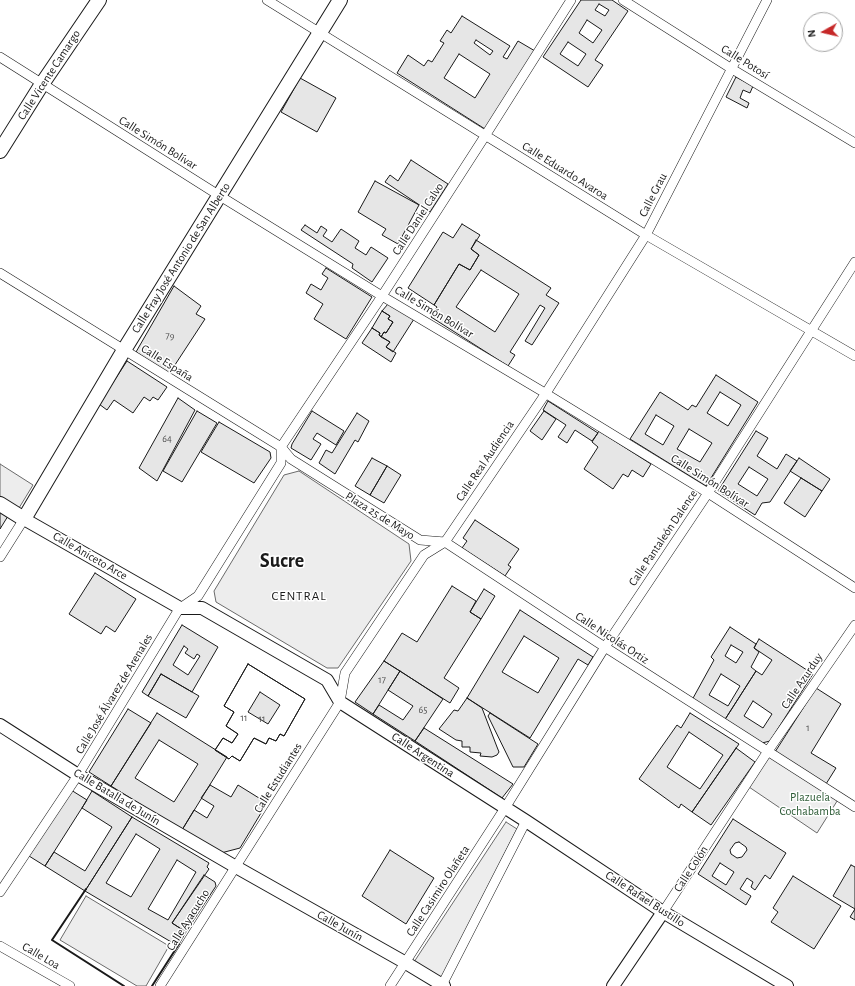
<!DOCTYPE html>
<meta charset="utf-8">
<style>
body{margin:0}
#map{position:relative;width:855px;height:986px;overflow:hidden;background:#fff;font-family:"Alegreya Sans",sans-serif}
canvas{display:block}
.north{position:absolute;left:803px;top:12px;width:40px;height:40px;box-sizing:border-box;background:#fff;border:1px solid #a3a3a3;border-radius:50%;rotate:262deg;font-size:11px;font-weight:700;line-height:16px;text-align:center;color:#1a1a1a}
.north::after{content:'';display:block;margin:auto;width:14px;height:18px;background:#c62828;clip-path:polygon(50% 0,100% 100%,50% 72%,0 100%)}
</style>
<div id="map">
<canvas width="855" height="986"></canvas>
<div class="north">N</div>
</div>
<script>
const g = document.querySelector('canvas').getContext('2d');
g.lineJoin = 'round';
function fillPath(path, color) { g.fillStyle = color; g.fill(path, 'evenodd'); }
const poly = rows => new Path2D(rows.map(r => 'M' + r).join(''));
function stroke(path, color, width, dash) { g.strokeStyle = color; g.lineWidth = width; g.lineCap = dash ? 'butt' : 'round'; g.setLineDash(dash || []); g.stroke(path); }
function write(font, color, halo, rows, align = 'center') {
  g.font = font + ' "Alegreya Sans",sans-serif'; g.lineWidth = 3; g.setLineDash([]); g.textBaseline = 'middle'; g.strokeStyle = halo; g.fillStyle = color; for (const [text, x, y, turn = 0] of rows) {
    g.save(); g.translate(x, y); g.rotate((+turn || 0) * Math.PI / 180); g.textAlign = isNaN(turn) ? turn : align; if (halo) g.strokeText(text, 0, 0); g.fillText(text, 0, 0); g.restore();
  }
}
const built = poly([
 [0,464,33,485,19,508,0,496,0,464],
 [299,471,409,544,411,561,338,668,327,668,216,602,214,591,284,475,299,471],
 [770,757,839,798,817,833,749,787,767,758,770,757],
 [506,822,517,829,442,977,437,977,414,962,506,822],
 [86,896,169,946,146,986,137,986,60,940,86,896]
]);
fillPath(built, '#ededed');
stroke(built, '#6a6a6a', 1);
const building = poly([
 [581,0,612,0,628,11,595,60,603,65,588,87,543,57,581,0],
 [599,4,609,10,605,16,595,10,599,4],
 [587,20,602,30,593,43,579,33,587,20],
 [568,42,586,54,578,66,560,54,568,42],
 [462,16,510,46,503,57,507,59,518,41,535,51,485,129,397,73,408,55,424,66,428,60,432,62,444,43,440,41,447,30,451,33,462,16],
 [476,40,493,51,490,55,474,43,476,40],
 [459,54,490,74,475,98,444,78,459,54],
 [736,77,753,86,750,93,743,90,740,98,749,103,747,108,726,97,736,77],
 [300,78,336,98,317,132,281,112,300,78],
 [411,160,448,184,430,212,385,182,390,175,398,181,411,160],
 [375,181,419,205,398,244,382,235,386,229,358,212,375,181],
 [462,224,480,235,471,249,479,255,470,270,459,264,434,305,408,288,443,232,453,238,462,224],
 [305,225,317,233,321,226,327,230,323,236,332,242,341,229,359,241,355,248,366,255,371,247,388,258,372,282,352,268,353,264,301,230,305,225],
 [476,240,551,288,546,295,559,303,532,345,525,341,545,308,540,305,510,352,515,355,508,366,431,317,437,307,434,305,459,264,470,270,479,255,471,249,476,240],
 [481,270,519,294,495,332,456,307,481,270],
 [326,268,372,297,346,339,314,319,323,304,306,293,311,284,321,290,328,278,322,274,326,268],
 [174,286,201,306,196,314,205,319,169,374,136,352,174,286],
 [388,304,414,319,393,352,386,347,390,342,381,337,384,332,386,333,393,322,388,319,390,316,382,311,388,304],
 [382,311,390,316,388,319,393,322,386,333,384,332,381,337,379,335,380,333,372,328,382,311],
 [372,328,380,333,379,335,390,342,386,347,396,353,391,362,362,343,372,328],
 [127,361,167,387,158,400,153,397,150,401,144,397,133,413,114,400,107,410,99,404,127,361],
 [716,375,758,402,706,486,630,439,660,392,688,410,692,405,696,407,716,375],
 [720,392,741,405,728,426,707,413,720,392],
 [656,415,674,426,663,445,645,434,656,415],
 [689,429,712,443,700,462,677,449,689,429],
 [178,398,195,410,157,481,139,468,178,398],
 [548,401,598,433,592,441,575,430,567,443,558,437,566,425,543,410,548,401],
 [197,411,217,423,182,482,163,471,197,411],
 [312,411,344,431,336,445,317,433,313,439,321,444,311,460,291,448,292,444,312,411],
 [544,411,556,419,542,440,530,431,544,411],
 [357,413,369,421,358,442,355,440,335,474,319,463,326,450,332,453,357,413],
 [219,422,270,452,271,458,254,483,201,452,219,422],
 [599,431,651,464,643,477,632,470,628,477,623,474,613,489,584,469,598,447,592,442,599,431],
 [756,431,768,438,757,456,777,469,786,454,797,461,770,502,762,503,755,515,718,491,756,431],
 [749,467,768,479,757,496,738,484,749,467],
 [372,458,387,466,370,495,355,486,372,458],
 [799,458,830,479,822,491,790,471,799,458],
 [387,466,401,475,384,503,370,495,387,466],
 [801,478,822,491,805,517,784,503,801,478],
 [0,511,8,516,0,529,0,511],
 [475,520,519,549,508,565,511,567,505,576,462,548,467,541,463,538,475,520],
 [95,573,136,599,115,632,106,626,101,634,69,614,95,573],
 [452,586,476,601,470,612,481,619,444,678,459,688,450,703,384,661,402,633,417,642,452,586],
 [484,589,495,596,481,619,470,612,484,589],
 [520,610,593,657,588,665,578,659,530,738,467,698,520,610],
 [524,636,559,658,538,693,502,672,524,636],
 [182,625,218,647,192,692,161,674,148,696,142,692,182,625],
 [184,646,188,649,185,653,194,659,197,654,200,656,188,675,173,665,184,646],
 [730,627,756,644,754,648,759,652,751,667,756,671,724,721,692,700,714,660,711,657,730,627],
 [731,645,743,652,736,663,725,656,731,645],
 [721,674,740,686,728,706,709,695,721,674],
 [759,639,813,674,770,741,762,743,724,721,756,671,762,675,772,660,754,648,759,639],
 [753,701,772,714,763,728,744,716,753,701],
 [384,661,400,671,373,714,355,702,384,661],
 [248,664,305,699,284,736,280,734,276,741,269,738,266,744,254,738,240,761,232,756,229,759,215,750,223,738,232,743,238,734,226,726,234,712,224,706,248,664],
 [260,692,280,705,268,724,248,712,260,692],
 [248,664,305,699,284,736,280,734,276,741,269,738,266,744,254,738,240,761,232,756,229,759,215,750,223,738,232,743,238,734,226,726,234,712,224,706,248,664],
 [400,671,443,699,415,741,373,714,379,705,403,720,413,706,388,690,400,671],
 [161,674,199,696,186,718,148,696,161,674],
 [816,688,841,704,811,753,836,768,826,784,775,752,816,688],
 [467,698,482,708,497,747,499,752,497,755,492,757,480,756,481,753,470,752,470,747,462,747,462,741,456,740,439,729,454,710,458,711,467,698],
 [128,709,151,723,111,786,89,772,128,709],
 [157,713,227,757,182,830,111,786,157,713],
 [159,740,198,764,174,802,135,778,159,740],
 [490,713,538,744,524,767,513,767,488,716,490,713],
 [690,713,739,744,692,812,681,804,679,808,639,779,677,725,681,728,690,713],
 [689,732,723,755,700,789,667,767,689,732],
 [424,728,513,784,502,798,415,741,424,728],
 [736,748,755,762,711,825,692,812,736,748],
 [210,785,231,797,238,785,267,803,240,848,221,853,182,830,194,810,207,818,214,806,201,798,210,785],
 [71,790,87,800,45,866,29,856,71,790],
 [92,791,132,817,85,891,45,866,54,852,85,871,112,827,82,808,92,791],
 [132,817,209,863,207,867,209,869,172,923,186,932,178,946,85,891,132,817],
 [136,834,160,849,131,897,106,883,136,834],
 [177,860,196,872,168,920,148,909,177,860],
 [733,819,786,853,770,879,765,875,755,890,751,887,753,882,747,878,740,889,751,896,746,905,698,874,733,819],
 [739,842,746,847,747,850,742,857,737,858,731,854,730,850,735,843,739,842],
 [720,863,734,872,726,885,712,876,720,863],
 [390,850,434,878,406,924,362,896,390,850],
 [851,865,855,867,855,920,850,917,855,909,833,896,851,865],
 [204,875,215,882,216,886,186,932,172,923,204,875],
 [793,876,841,906,814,949,771,922,778,912,773,908,793,876]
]);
fillPath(building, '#e6e6e6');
stroke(building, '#1a1a1a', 1);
const minor = poly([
 [267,0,646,235,855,356],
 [623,0,732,69,855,143],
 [0,57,220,196,382,296,540,390,708,493,855,588],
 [0,273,281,447,291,459,420,540,445,542,597,642,855,807],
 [281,447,382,296,485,136,571,0],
 [0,557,24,519],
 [0,892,78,775,179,609,198,596,281,463,281,447],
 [663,912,768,751,855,625],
 [0,946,70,986],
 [442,985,526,821],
 [160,986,340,702,345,673,424,555,445,542,546,393,646,235,767,0],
 [390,986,505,808,605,647,708,493,855,262]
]);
const secondary = poly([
 [24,519,180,608,202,608,327,680,340,702,526,821,663,912,787,986],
 [0,725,78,775,236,867,406,963,444,986],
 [613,986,663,912]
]);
const primary = poly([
 [0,151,42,84,99,0],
 [0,504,24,519,124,350,340,0]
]);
stroke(minor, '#1a1a1a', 10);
stroke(secondary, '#1a1a1a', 14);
stroke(primary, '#1a1a1a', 16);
stroke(minor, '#fff', 9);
stroke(secondary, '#fff', 12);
stroke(primary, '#fff', 14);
stroke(poly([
 [86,889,52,940,124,986],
 [152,986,179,944]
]), '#1a1a1a', 2);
write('10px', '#4d4d4d', null, [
 ["79",170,336],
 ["64",167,439],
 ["17",382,680],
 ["65",423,710],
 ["11",244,718],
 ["11",262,719],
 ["1",808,728]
]);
write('12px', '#1a1a1a', '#fff', [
 ["Calle Potosí",745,62,32],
 ["Calle Vicente Camargo",49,75,-57],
 ["Calle Simón Bolívar",158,143,32],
 ["Calle Eduardo Avaroa",565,171,32],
 ["Calle Grau",653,195,-63],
 ["Calle Daniel Calvo",418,219,-57],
 ["Calle Fray José Antonio de San Alberto",181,258,-58],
 ["Calle Simón Bolívar",434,312,31],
 ["Calle España",167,363,32],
 ["Calle Real Audiencia",485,461,-56],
 ["Calle Simón Bolívar",710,481,32],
 ["Plaza 25 de Mayo",380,516,32],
 ["Calle Pantaleón Dalence",663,538,-56],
 ["Calle Aniceto Arce",90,556,30],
 ["Calle Nicolás Ortiz",612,638,33],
 ["Calle Azurduy",802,681,-56],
 ["Calle José Álvarez de Arenales",114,694,-59],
 ["Calle Argentina",423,755,33],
 ["Calle Estudiantes",278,778,-58],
 ["Calle Batalla de Junín",117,797,31],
 ["Calle Colón",691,869,-57],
 ["Calle Casimiro Olañeta",438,891,-57],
 ["Calle Rafael Bustillo",645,899,33],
 ["Calle Ayacucho",188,920,-58],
 ["Calle Junín",340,926,29],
 ["Calle Loa",41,956,30]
]);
write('12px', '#2b5a34', '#fff', [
 ["Plazuela",810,797],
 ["Cochabamba",810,811]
]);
g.letterSpacing = '1px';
write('13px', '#1a1a1a', '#fff', [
 ["CENTRAL",299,596]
]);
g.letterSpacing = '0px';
write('bold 20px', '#1a1a1a', '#fff', [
 ["Sucre",282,561]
]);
</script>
